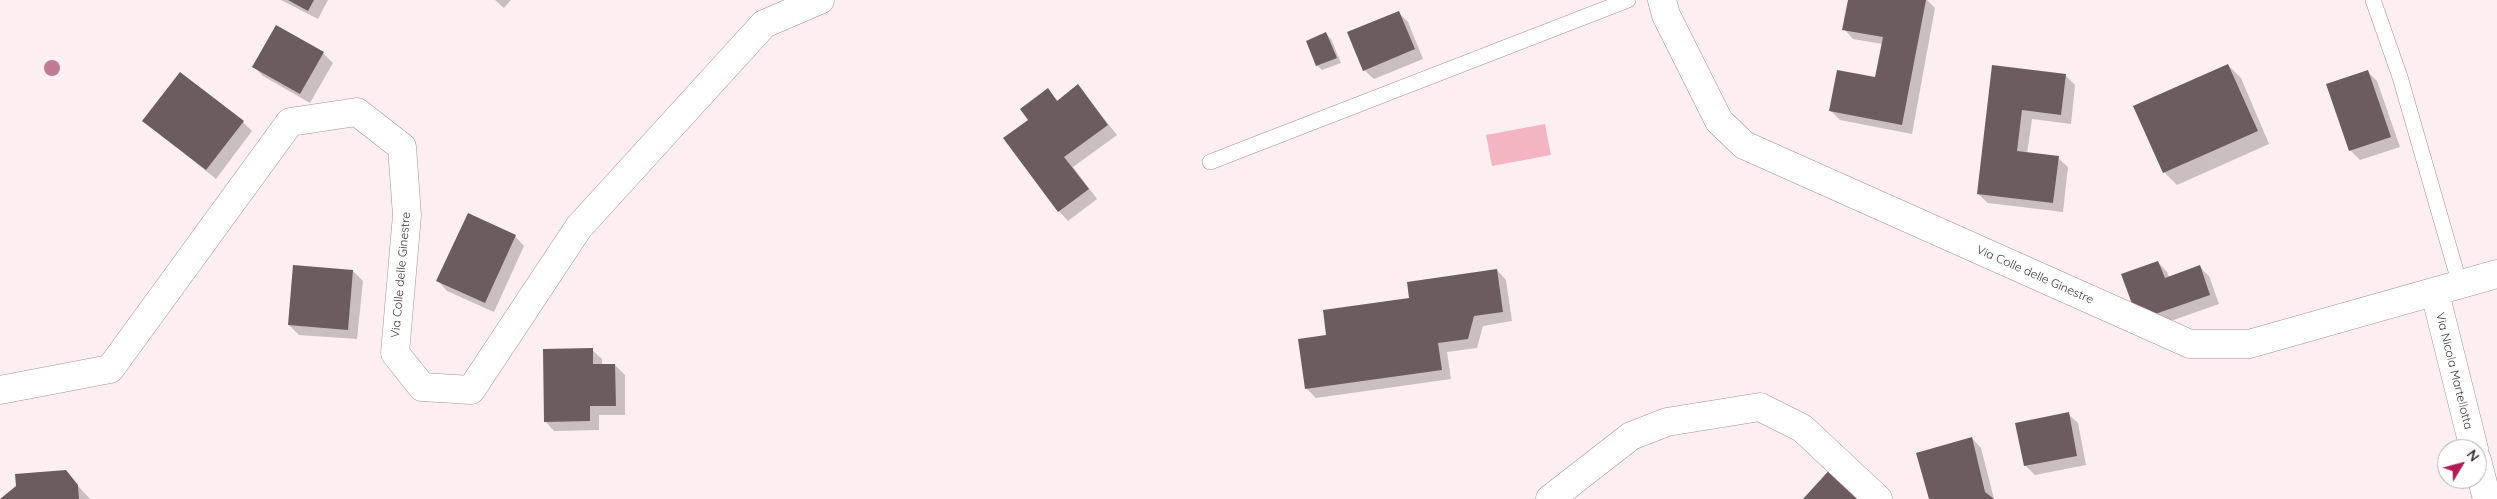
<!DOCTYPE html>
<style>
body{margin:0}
#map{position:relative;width:2497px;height:499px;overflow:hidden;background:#fdeef1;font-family:Quicksand,sans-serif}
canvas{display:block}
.north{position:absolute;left:2437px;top:439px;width:50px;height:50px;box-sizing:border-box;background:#fff;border:1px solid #b1aeae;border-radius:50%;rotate:53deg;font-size:14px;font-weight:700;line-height:20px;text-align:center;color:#3c3435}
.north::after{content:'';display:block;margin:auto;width:18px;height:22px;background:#ae1e54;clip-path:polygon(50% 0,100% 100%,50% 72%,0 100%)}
</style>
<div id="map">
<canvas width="2497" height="499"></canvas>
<div class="north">N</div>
</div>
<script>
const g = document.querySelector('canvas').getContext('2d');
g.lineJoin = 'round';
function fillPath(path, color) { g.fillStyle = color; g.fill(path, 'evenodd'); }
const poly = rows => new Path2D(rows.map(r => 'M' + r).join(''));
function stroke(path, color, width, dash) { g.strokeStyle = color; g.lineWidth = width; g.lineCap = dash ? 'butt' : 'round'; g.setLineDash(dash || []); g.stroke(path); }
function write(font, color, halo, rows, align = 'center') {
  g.font = font + ' Quicksand,sans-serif'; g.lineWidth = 5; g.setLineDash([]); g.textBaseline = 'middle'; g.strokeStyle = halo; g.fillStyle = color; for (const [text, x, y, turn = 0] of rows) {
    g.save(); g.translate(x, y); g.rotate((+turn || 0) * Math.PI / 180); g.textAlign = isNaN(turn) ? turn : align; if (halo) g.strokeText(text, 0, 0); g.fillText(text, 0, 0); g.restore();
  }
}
fillPath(poly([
 [1545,124,1551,155,1492,166,1486,135]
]), '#f3b5c2');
fillPath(poly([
 [281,0,328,0,318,19],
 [495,0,511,0,504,8],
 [1849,0,1927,0,1935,8,1912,134,1840,120,1831,111,1876,79,1883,44,1853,39,1844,29],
 [1398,12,1408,22,1423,59,1374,79,1364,70],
 [1326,34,1331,39,1341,63,1322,70,1317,65],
 [323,53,333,63,310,103,263,76,254,67],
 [2228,65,2241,78,2269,144,2177,185,2164,172],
 [1993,67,2065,75,2075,85,2071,124,2032,119,2027,154,2058,158,2068,167,2063,212,1988,203,1978,194],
 [2367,71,2377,81,2400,147,2360,160,2350,150],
 [1078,86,1117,135,1073,167,1097,199,1068,221,1059,211,1030,120,1048,90,1058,101],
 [144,121,243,122,252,131,216,179],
 [515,236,524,246,494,312,447,291,438,281],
 [2158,262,2167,272,2169,277,2200,267,2209,276,2219,304,2148,329],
 [294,266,353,271,363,281,357,339,299,335,289,325],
 [1497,270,1506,280,1512,321,1483,326,1477,348,1447,352,1451,379,1316,398,1306,388,1411,299],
 [592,350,602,359,602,365,615,365,625,375,625,415,599,415,599,430,554,431,545,421],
 [2068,414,2078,423,2086,465,2035,475,2025,465],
 [1972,438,1981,448,1994,499,1930,499],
 [65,472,90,499,0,499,4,499]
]), '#0003');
fillPath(poly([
 [288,0,314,0,308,11],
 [1848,0,1926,0,1902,125,1829,111,1837,70,1875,77,1883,37,1842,30],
 [1399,11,1415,49,1363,71,1347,32],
 [276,25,324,52,300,94,252,67],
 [1326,32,1337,58,1316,66,1306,41],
 [2228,64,2258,131,2163,173,2133,106],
 [1992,65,2066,74,2061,115,2022,110,2017,151,2059,156,2053,203,1977,194],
 [2368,70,2391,137,2349,151,2326,84],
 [180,72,244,121,206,170,142,121],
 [1078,84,1108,125,1064,157,1089,189,1058,212,1003,138,1028,120,1020,109,1048,88,1057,101],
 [468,213,516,235,485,303,436,281],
 [2158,261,2165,278,2200,265,2210,295,2138,320,2121,274],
 [293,265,353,270,348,330,288,325],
 [1497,269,1503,312,1474,316,1468,339,1438,343,1442,370,1305,389,1298,339,1326,335,1323,310,1409,298,1407,282],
 [593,348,593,364,615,364,616,406,590,406,590,421,544,422,543,349],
 [2069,412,2077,456,2024,466,2015,423],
 [1972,437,1985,492,1994,499,1929,499,1916,453],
 [1833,466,1870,499,1803,499],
 [66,470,78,485,79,499,0,499,16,486,15,474]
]), '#6c5c5f');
const service = poly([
 [2373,0,2400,77,2460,285],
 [1210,162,1628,0]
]);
const minor = poly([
 [1662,0,1666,15,1719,121,1744,145,2190,344,2249,344,2497,274],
 [2435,293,2474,449],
 [0,390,110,369,290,122,357,112,402,147,407,215,395,353,422,387,471,390,579,227,764,24,820,0],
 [2477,460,2487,499],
 [1550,499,1631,436,1667,422,1760,407,1802,428,1878,499]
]);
stroke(service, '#a39194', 16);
stroke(minor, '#a39194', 29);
stroke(service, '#fff', 15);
stroke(minor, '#fff', 28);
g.fillStyle = '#c07a93';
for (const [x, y] of [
 [52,68]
]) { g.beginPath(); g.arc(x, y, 8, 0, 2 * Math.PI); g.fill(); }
write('12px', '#3c3435', '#fff', [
 ["Via Colle delle Ginestre",401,275,-85],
 ["Via Colle delle Ginestre",2035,275,24],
 ["Via Nicola Martellotta",2454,371,76]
]);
</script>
